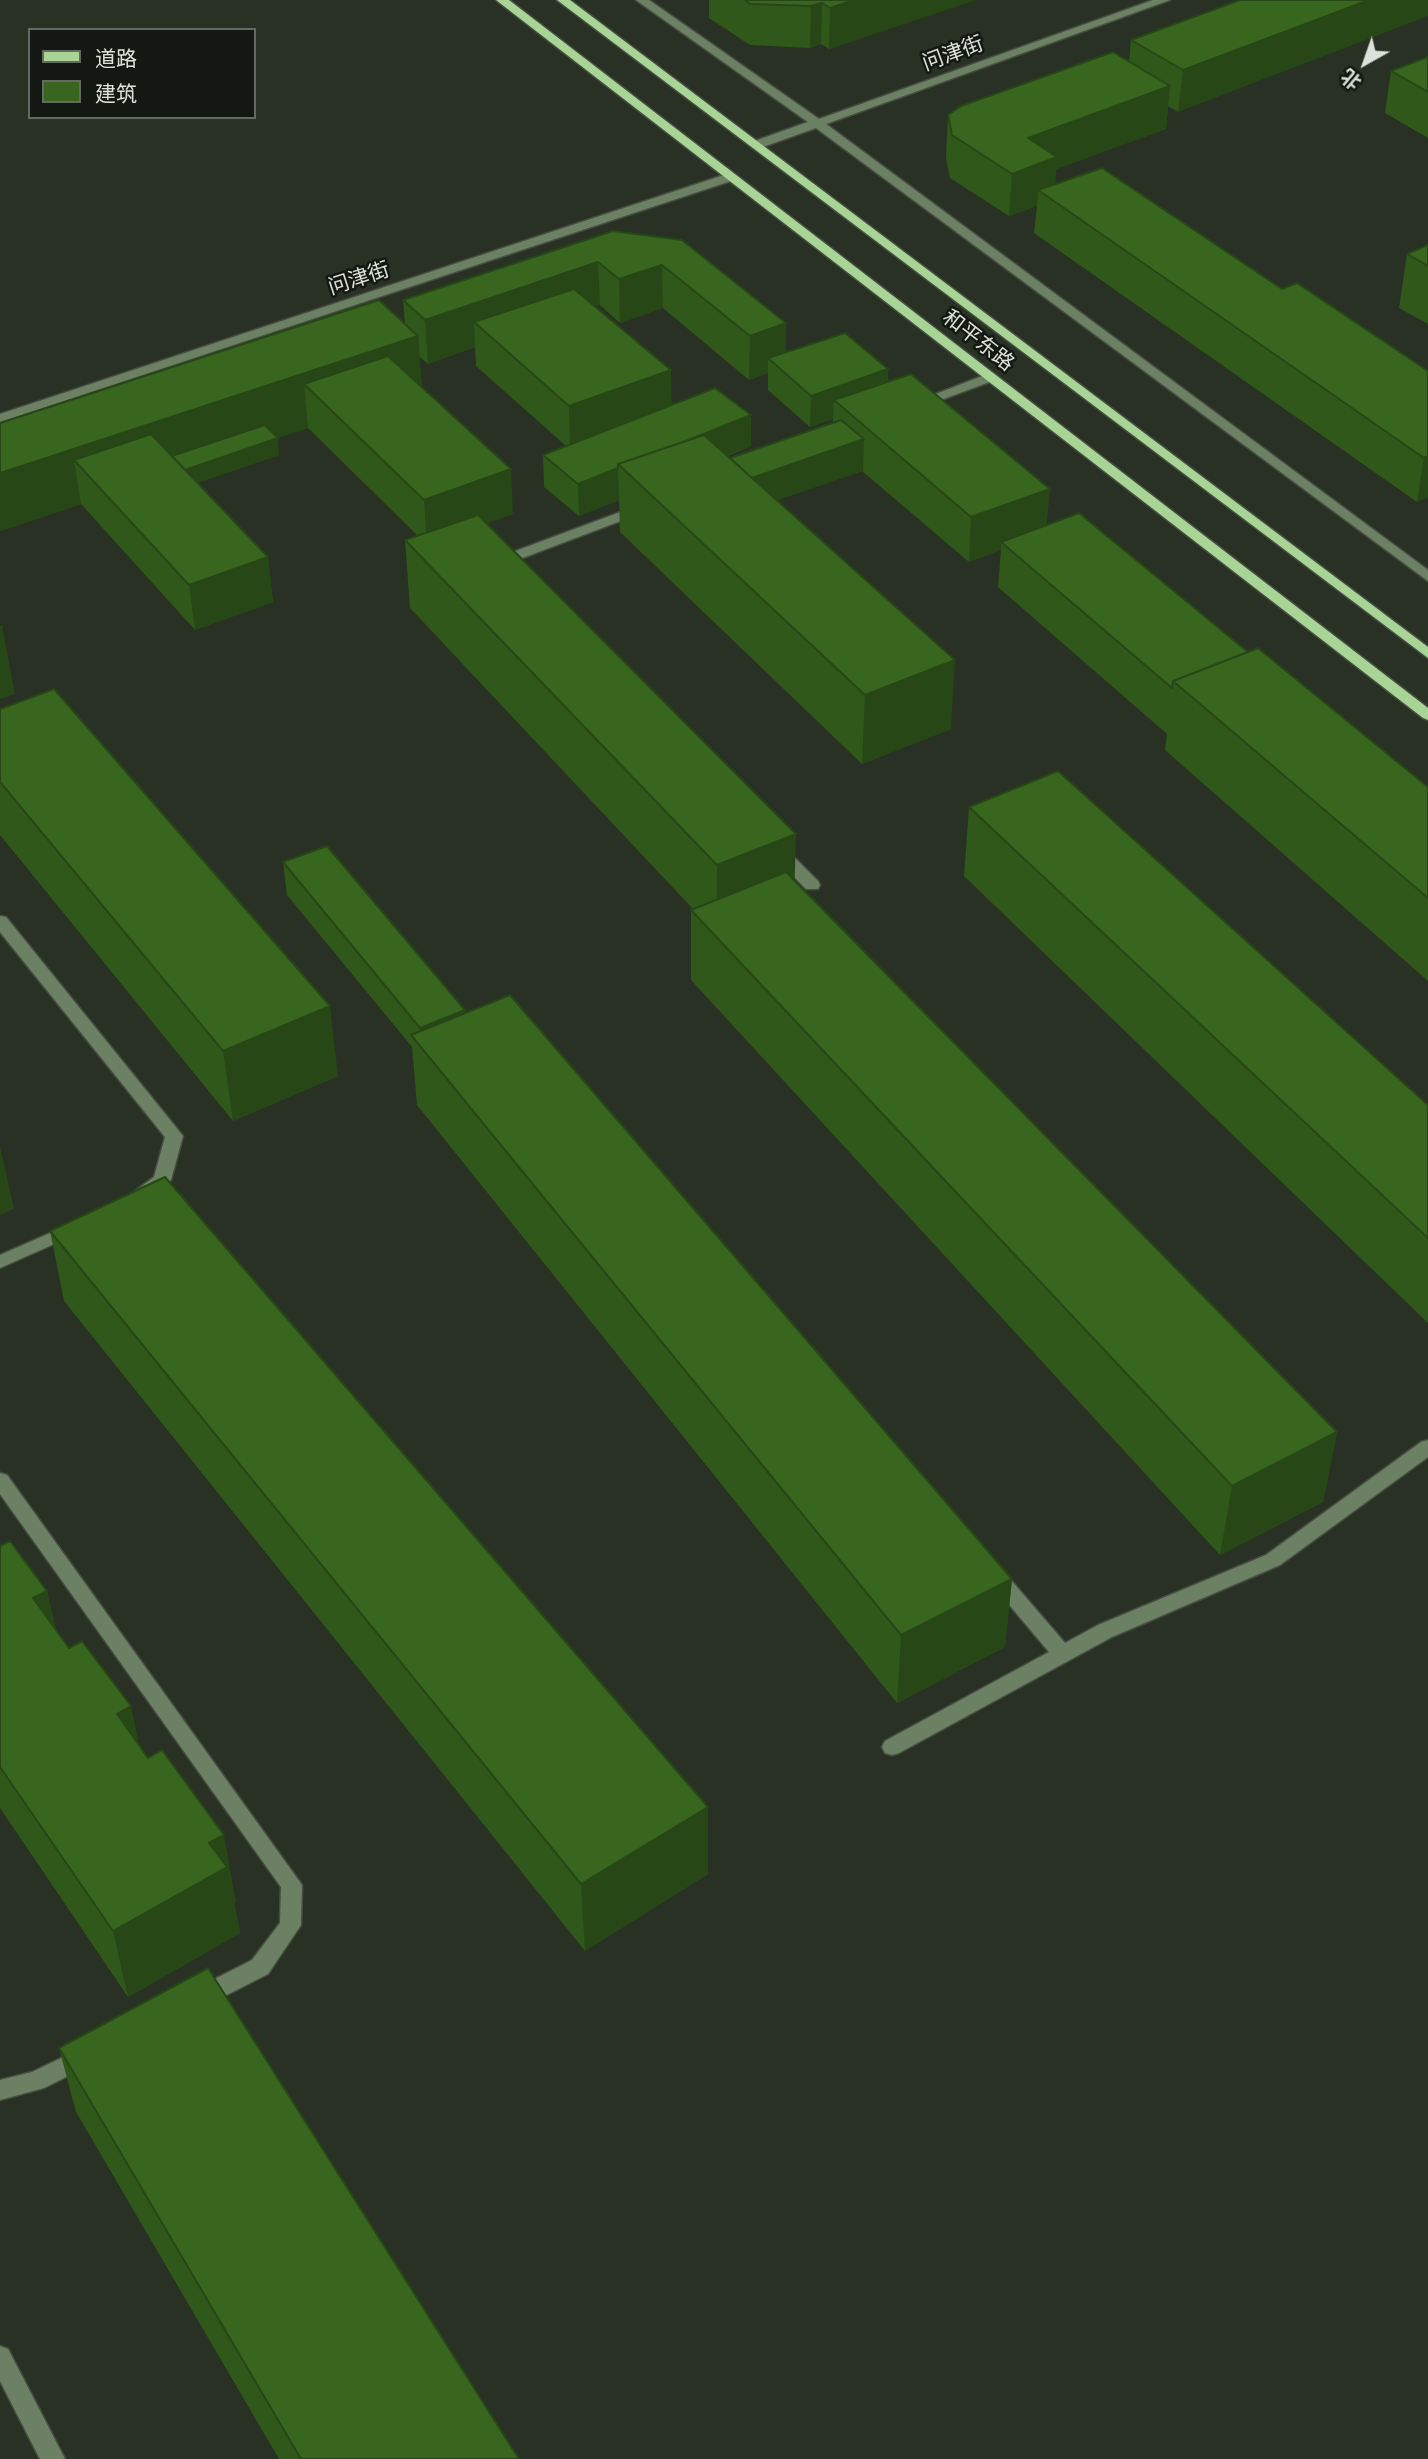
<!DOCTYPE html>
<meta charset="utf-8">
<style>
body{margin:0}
#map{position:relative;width:1428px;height:2459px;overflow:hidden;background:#283124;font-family:Karla,"Noto Sans SC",sans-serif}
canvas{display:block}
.legend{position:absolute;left:28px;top:28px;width:228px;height:91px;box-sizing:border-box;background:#141812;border:2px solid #646962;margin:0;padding:9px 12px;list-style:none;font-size:21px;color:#dce2d9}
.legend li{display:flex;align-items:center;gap:14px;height:35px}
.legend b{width:35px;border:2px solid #646962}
.north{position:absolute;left:1330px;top:28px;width:70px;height:70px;-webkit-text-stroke:5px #141812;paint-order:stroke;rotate:220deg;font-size:19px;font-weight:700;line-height:28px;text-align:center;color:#dce2d9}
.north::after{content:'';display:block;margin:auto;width:24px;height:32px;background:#dce2d9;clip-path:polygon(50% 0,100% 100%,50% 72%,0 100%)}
</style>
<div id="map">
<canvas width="1428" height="2459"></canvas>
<ul class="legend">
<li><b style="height:9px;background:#a8d496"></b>道路</li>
<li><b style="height:19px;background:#38661f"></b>建筑</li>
</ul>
<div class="north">北</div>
</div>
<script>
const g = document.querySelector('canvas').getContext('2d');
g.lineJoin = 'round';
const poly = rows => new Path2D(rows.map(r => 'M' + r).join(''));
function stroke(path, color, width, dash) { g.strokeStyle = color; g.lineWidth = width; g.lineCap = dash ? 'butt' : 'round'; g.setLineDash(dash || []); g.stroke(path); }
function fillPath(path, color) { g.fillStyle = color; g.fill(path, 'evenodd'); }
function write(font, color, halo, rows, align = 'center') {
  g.font = font + ' Karla,"Noto Sans SC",sans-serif'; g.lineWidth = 5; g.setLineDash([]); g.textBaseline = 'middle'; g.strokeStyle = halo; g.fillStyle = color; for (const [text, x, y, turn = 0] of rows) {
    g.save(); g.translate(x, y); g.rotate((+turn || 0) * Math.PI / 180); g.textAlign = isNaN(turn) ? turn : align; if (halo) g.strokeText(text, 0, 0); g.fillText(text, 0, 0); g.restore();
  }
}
const minor = poly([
 [636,0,649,0,819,119,1153,0,1170,0,826,124,1428,570,1428,581,816,128,760,148,752,148,752,142,808,122,636,0],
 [730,173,736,177,734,180,0,422,0,414,730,173],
 [990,373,997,377,995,380,922,407,912,407,910,404,990,373],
 [642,504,649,508,647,511,512,562,504,568,499,569,492,565,502,556,642,504],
 [780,848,786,849,818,881,820,885,818,889,806,889,774,857,772,853,774,849,780,848],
 [0,916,6,917,183,1136,171,1180,150,1195,144,1197,135,1191,154,1177,165,1137,0,932,0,916],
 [73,1223,79,1225,82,1229,79,1233,0,1268,0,1255,73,1223],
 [1428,1440,1428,1457,1280,1565,1112,1637,899,1753,892,1755,885,1753,882,1747,885,1741,1049,1652,990,1582,987,1577,990,1572,997,1569,1004,1572,1065,1643,1098,1625,1266,1555,1421,1442,1428,1440],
 [0,1473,7,1475,302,1885,301,1925,268,1974,207,2005,199,2007,191,2005,188,1998,191,1991,252,1960,280,1923,281,1887,0,1494,0,1473],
 [84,2047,92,2050,95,2057,92,2064,44,2088,0,2100,0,2080,32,2072,84,2047],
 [0,2346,8,2349,65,2459,40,2459,0,2381,0,2346]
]);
const major = poly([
 [496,0,509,0,1428,708,1428,720,1423,718,496,0],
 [557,0,570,0,1428,647,1428,658,557,0]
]);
stroke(minor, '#454d41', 3);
stroke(major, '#454d41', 3);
fillPath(minor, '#6c8163');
fillPath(major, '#a8d496');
fillPath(poly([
 [709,0,975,0,829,49,821,44,810,48,750,45,709,18],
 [1240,0,1178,112,1168,106,1166,129,1056,169,1055,184,1282,289,1428,371,1428,497,1417,502,1034,233,1037,206,1009,216,950,178,946,158,948,115,1129,62,1131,40],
 [1428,57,1428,138,1385,113,1391,71],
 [613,231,786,353,888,369,888,382,1047,525,1248,652,1428,787,1428,981,1165,750,1167,734,998,587,1001,550,969,562,862,471,777,500,951,729,862,764,620,532,619,500,579,516,544,487,543,455,566,446,476,366,475,347,428,364,419,356,422,387,513,514,486,523,795,880,1337,1432,1323,1502,1220,1555,691,980,691,910,693,909,410,608,405,540,418,536,308,428,277,438,279,455,197,483,268,557,273,602,195,630,81,504,0,531,0,423,405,323,403,300],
 [600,305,620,323,663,308,749,380,768,373,768,390,810,427,833,419,833,423,730,458,728,456,751,446,671,405,671,370,595,306],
 [1428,245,1428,324,1399,308,1407,254],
 [0,709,338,1076,233,1121,0,835],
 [969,807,1428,1105,1428,1323,964,876],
 [283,862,465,1010,465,1013,1012,1579,1005,1647,897,1703,417,1105,412,1047,287,895],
 [50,1231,708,1807,708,1874,585,1951,64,1301],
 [0,1546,47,1591,56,1631,139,1745,236,1902,234,1903,240,1933,128,1997,0,1808],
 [59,2048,519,2459,279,2459,76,2112]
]), '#30581b');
fillPath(poly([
 [854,0,975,0,829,49,830,8],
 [1369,0,1428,0,1428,16,1178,112,1183,70],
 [822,3,821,44,810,48,811,6],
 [1170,86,1166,129,1056,169,1054,200,1038,190,1037,206,1009,216,1012,174,1028,138],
 [598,262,600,305,495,341,474,322,475,347,428,364,425,320],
 [662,265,663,308,620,323,619,279],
 [786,323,786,367,768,358,768,373,749,380,750,336],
 [418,336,422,390,304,384,308,428,178,471,74,460,81,504,0,531,0,473],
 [888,369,887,400,834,400,833,419,810,427,811,396],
 [671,370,672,414,570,450,569,406],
 [751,415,751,446,645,489,621,467],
 [278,438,279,455,181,488,179,472],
 [864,439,863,471,743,512,743,481],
 [1428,456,1428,497,1417,502,1424,458],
 [618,468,619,500,579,516,578,484],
 [511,469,513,514,427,545,424,500],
 [1050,489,1046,533,1001,542,1001,550,969,562,971,517],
 [268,557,273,602,195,630,189,585],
 [2,625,15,694,0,699,0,626],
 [955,660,951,729,862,764,865,695],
 [796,834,794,903,717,934,717,865],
 [330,1006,338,1076,233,1121,223,1051],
 [465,1010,468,1043,422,1049,420,1028],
 [0,1146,14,1209,0,1215],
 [1337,1432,1323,1502,1220,1555,1232,1486],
 [1012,1579,1005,1647,897,1703,901,1635],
 [47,1591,63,1659,33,1598],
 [131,1706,145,1774,117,1714],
 [708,1807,708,1874,585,1951,581,1884],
 [224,1835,236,1902,234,1903,240,1933,128,1997,113,1931,209,1843]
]), '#274716');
const building = poly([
 [745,0,854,0,830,8,822,3,811,6,750,4,745,0],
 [1240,0,1369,0,1183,70,1131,40,1240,0],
 [1113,52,1170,86,1028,138,1057,157,1012,174,952,135,948,115,961,106,1113,52],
 [1428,57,1428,92,1391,71,1428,57],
 [1102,168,1282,289,1297,283,1428,371,1428,456,1424,458,1038,190,1102,168],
 [613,231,682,240,786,323,750,336,662,265,619,279,598,262,425,320,403,300,613,231],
 [1428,245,1428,266,1407,254,1428,245],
 [574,289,671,370,569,406,474,322,574,289],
 [379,300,418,336,0,473,0,423,379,300],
 [845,333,888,369,811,396,768,358,845,333],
 [388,356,511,469,424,500,304,384,388,356],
 [911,374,1050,489,971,517,834,400,911,374],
 [715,388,751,415,686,441,618,464,618,468,578,484,543,455,715,388],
 [841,420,864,439,752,478,730,458,841,420],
 [265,425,278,438,185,470,172,456,265,425],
 [151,434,268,557,189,585,74,460,151,434],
 [704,435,955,660,865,695,618,464,704,435],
 [1079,513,1248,652,1173,681,1172,688,1001,542,1079,513],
 [478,515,796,834,717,865,405,540,478,515],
 [1258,648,1428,787,1428,898,1173,681,1258,648],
 [54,689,330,1006,223,1051,0,782,0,709,54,689],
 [1058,771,1428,1105,1428,1238,969,807,1058,771],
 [327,846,465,1010,420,1028,283,862,327,846],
 [786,872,1337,1432,1232,1486,691,910,786,872],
 [510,995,1012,1579,901,1635,411,1035,510,995],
 [165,1177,708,1807,581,1884,50,1231,165,1177],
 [10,1541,47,1591,33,1598,69,1648,82,1641,131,1706,117,1714,148,1758,162,1750,224,1835,209,1843,227,1867,113,1931,0,1767,0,1546,10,1541],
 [208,1968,519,2459,301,2459,59,2048,208,1968]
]);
fillPath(building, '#38661f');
stroke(building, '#274716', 2);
write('21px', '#dce2d9', '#141812', [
 ["问津街",953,54,-20],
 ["问津街",359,279,-18],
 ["和平东路",978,341,38]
]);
</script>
